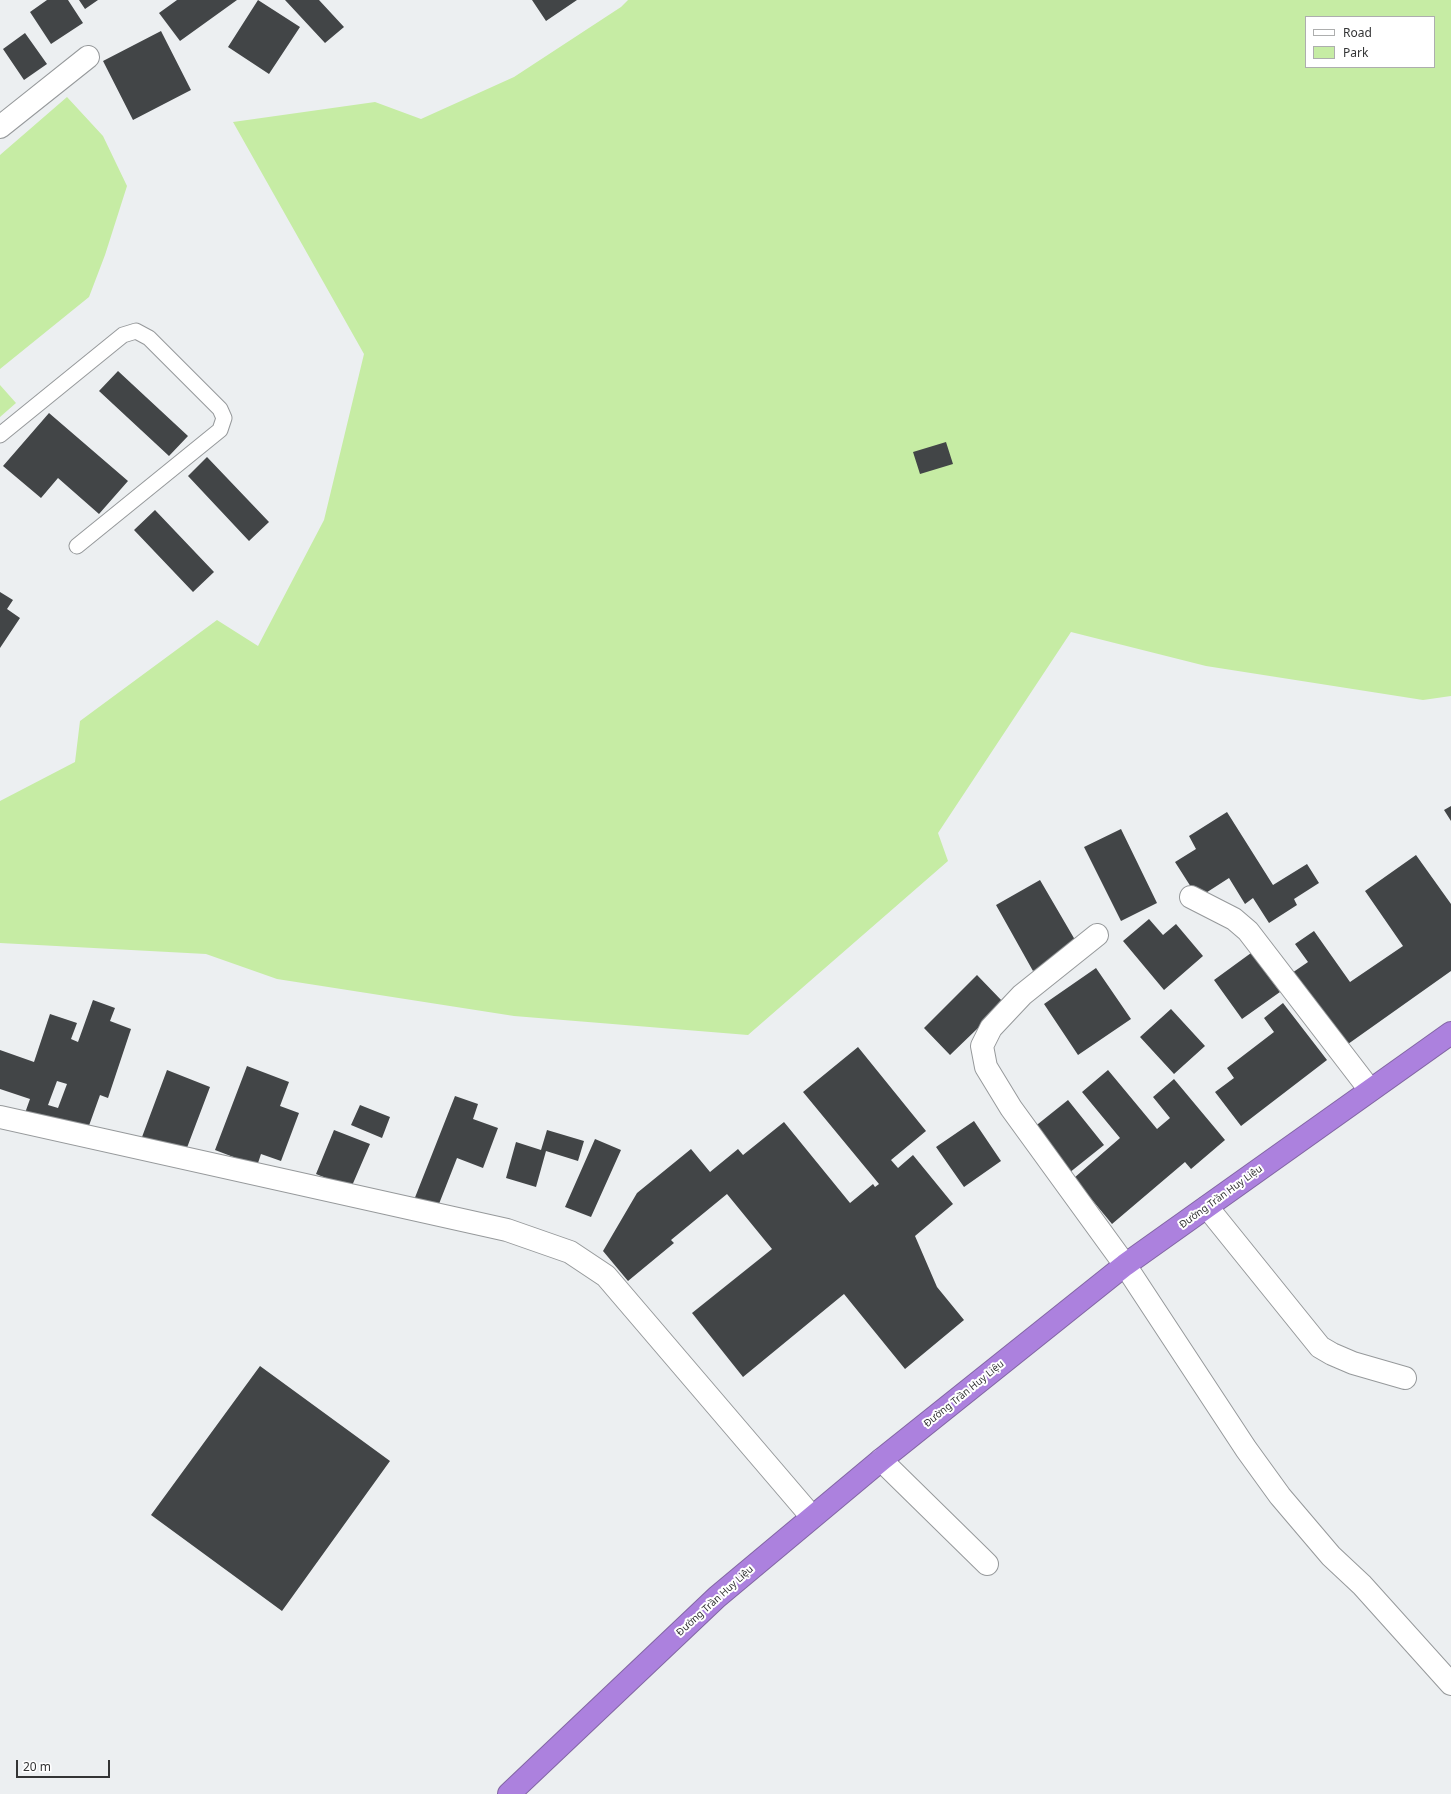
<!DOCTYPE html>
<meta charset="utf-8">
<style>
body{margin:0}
#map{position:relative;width:1451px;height:1794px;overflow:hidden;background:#eceff1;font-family:"Noto Sans",sans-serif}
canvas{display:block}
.legend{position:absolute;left:1305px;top:16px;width:130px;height:52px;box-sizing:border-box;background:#fff;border:1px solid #adaeae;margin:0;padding:5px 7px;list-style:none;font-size:12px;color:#333435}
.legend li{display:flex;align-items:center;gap:8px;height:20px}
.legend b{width:20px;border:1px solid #adaeae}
.scale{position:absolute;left:16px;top:1760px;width:94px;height:18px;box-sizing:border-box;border:2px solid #333435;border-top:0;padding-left:5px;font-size:12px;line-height:14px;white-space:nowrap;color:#333435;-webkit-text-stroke:3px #fff;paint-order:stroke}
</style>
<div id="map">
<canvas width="1451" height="1794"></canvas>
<ul class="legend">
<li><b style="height:5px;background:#fff"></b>Road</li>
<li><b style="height:11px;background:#c6eca4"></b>Park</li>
</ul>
<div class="scale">20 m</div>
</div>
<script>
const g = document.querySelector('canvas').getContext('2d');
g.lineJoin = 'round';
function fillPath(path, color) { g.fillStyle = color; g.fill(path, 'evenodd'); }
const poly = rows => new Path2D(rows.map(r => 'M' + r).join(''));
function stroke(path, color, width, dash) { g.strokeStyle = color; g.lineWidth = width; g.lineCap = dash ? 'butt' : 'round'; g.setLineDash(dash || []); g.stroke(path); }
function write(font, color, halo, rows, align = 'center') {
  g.font = font + ' "Noto Sans",sans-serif'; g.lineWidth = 4; g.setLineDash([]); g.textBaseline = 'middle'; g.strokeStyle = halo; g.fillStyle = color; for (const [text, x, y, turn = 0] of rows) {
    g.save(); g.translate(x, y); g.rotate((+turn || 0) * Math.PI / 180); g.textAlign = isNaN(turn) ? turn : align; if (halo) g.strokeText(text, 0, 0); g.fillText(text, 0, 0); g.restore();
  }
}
fillPath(poly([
 [628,0,1451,0,1451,696,1423,700,1206,666,1071,632,938,833,948,861,748,1035,514,1016,277,979,206,954,0,943,0,801,75,762,80,721,217,620,258,646,324,520,364,354,233,122,375,102,421,119,514,77,621,7],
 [1306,17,1434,17,1434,67,1306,67],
 [67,97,103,136,127,186,105,255,89,297,0,369,0,155],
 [0,385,16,403,0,417]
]), '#c6eca4');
fillPath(poly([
 [47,0,68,0,83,23,51,44,30,12],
 [79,0,98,0,85,9],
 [177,0,237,0,180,41,159,13],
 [258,0,300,27,269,74,228,47],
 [285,0,319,0,344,27,325,43],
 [532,0,577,0,546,21],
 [161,31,191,90,133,120,103,61],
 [25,33,47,64,24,80,3,49],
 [118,371,188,436,169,456,99,391],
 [49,413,128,481,99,514,58,478,41,498,3,466],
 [946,442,953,464,920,474,913,452],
 [207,457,269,522,249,541,188,476],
 [155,510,214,572,193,592,134,530],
 [0,592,13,600,7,609,20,618,0,648],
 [1451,806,1451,821,1444,810],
 [1227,812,1273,885,1307,864,1319,883,1294,899,1297,905,1269,923,1253,898,1245,904,1229,878,1198,898,1175,862,1196,849,1189,836],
 [1121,829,1157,903,1121,921,1084,847],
 [1416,855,1451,904,1451,971,1341,1049,1289,975,1308,962,1295,944,1314,931,1350,982,1403,946,1365,891],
 [1040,880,1078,945,1033,971,996,905],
 [1149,919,1163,935,1176,924,1203,956,1164,990,1123,941],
 [1251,953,1280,992,1242,1019,1214,980],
 [1096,968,1131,1019,1078,1055,1044,1004],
 [977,975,1004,1003,950,1055,924,1028],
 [93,1000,115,1008,110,1021,131,1029,108,1098,100,1095,86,1134,25,1113,30,1099,0,1089,0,1050,34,1062,50,1014,77,1023,71,1039,78,1042],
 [57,1081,67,1084,58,1108,48,1105],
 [1283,1003,1327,1060,1241,1126,1215,1092,1234,1078,1227,1068,1274,1032,1264,1018],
 [1171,1009,1205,1046,1174,1074,1140,1037],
 [858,1047,926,1131,891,1160,898,1168,913,1155,953,1204,915,1236,937,1287,964,1320,905,1369,844,1294,743,1377,692,1313,772,1249,727,1194,671,1240,674,1243,628,1281,603,1251,637,1193,691,1149,710,1172,738,1149,743,1155,784,1122,850,1203,873,1184,875,1187,879,1184,803,1092],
 [247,1066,289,1082,280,1106,299,1113,281,1161,261,1154,257,1166,215,1150],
 [167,1070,210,1087,185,1153,142,1137],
 [1108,1070,1157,1129,1170,1118,1153,1097,1174,1079,1225,1140,1191,1169,1185,1162,1112,1224,1074,1178,1120,1138,1082,1092],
 [455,1096,478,1104,473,1119,498,1128,483,1168,457,1158,437,1209,414,1200],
 [1068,1100,1104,1145,1069,1173,1033,1128],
 [360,1105,390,1117,382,1138,351,1125],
 [974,1121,1001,1161,964,1187,936,1147],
 [334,1130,370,1144,351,1188,316,1174],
 [547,1130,584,1141,578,1161,546,1151,536,1187,506,1178,516,1142,541,1150],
 [595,1139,621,1150,591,1217,565,1207],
 [260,1366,390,1461,282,1611,151,1515]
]), '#424547');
const lane = poly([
 [0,435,123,335,136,331,149,338,220,409,224,418,220,430,77,546]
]);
const street = poly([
 [0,127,88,57],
 [1191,897,1234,919,1248,931,1370,1090],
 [1097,935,1022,995,991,1028,982,1046,986,1067,1011,1108,1125,1265,1246,1449,1280,1496,1331,1556,1362,1585,1451,1684],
 [0,1117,507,1230,570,1252,606,1276,812,1517],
 [1207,1207,1320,1347,1332,1354,1353,1363,1405,1378],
 [881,1460,987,1564]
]);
const highway = poly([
 [509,1794,717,1597,881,1460,1125,1265,1451,1033]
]);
stroke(lane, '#96999b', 17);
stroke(street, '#96999b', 24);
stroke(highway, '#8266a3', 24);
stroke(lane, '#fff', 15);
stroke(street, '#fff', 22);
stroke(highway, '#ac81de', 22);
write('10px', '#333435', '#fff', [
 ["Đường Trần Huy Liệu",1221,1197,-36],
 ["Đường Trần Huy Liệu",964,1394,-39],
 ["Đường Trần Huy Liệu",715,1601,-42]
]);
</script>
